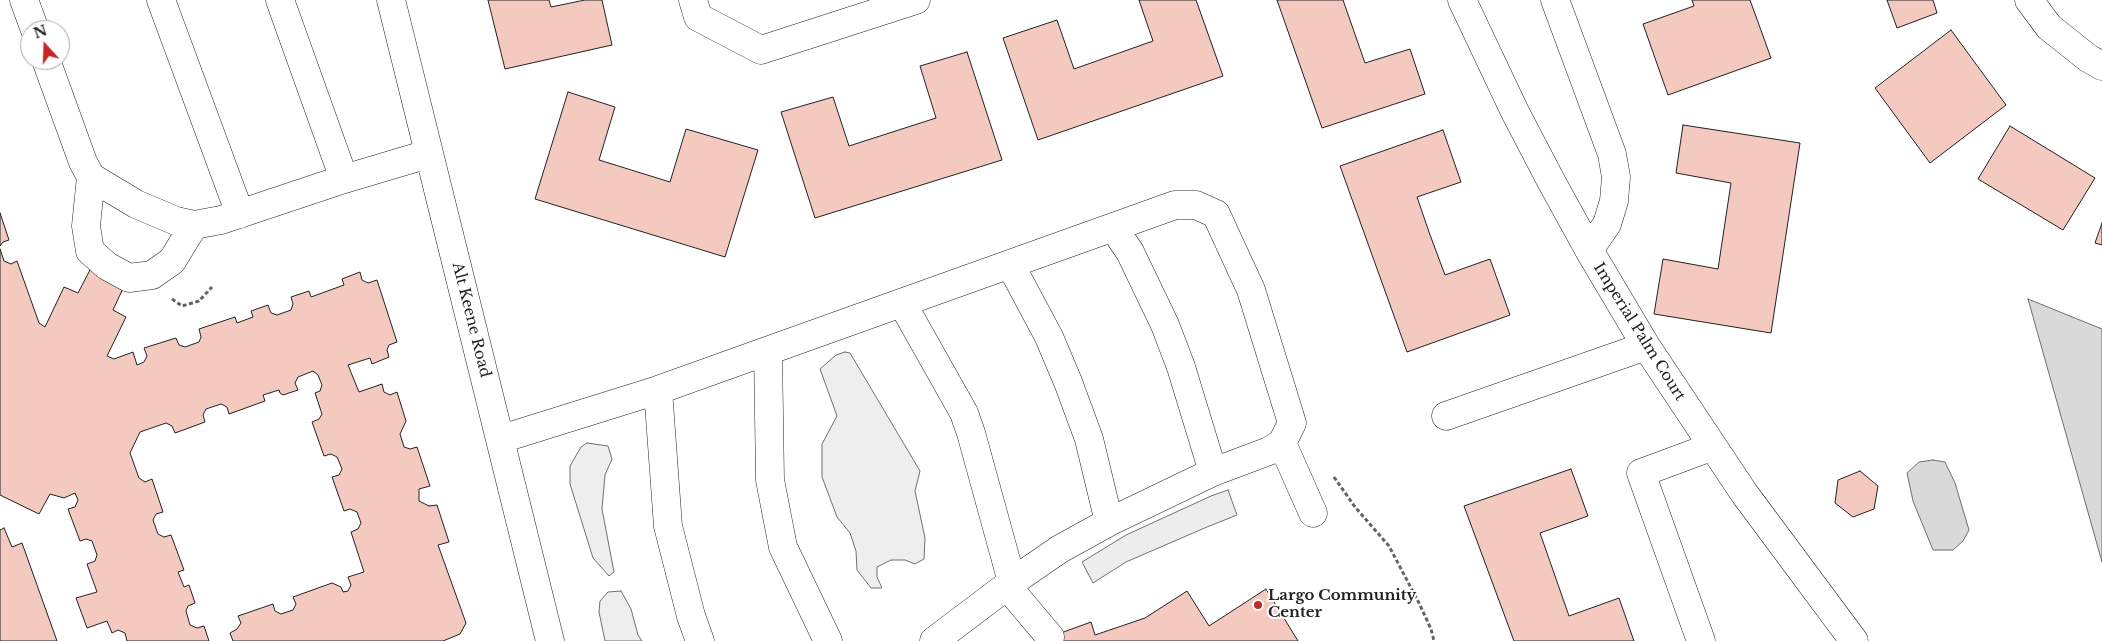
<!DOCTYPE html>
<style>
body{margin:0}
#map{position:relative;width:2102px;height:641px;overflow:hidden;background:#fff;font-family:"Libre Baskerville",serif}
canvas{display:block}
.north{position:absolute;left:20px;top:20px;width:50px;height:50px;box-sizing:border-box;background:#fff;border:1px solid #a7a7a7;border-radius:50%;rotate:340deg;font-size:14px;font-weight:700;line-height:20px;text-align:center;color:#222}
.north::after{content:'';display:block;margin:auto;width:18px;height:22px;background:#c62828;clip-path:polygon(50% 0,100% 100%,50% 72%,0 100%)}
</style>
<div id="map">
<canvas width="2102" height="641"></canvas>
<div class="north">N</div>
</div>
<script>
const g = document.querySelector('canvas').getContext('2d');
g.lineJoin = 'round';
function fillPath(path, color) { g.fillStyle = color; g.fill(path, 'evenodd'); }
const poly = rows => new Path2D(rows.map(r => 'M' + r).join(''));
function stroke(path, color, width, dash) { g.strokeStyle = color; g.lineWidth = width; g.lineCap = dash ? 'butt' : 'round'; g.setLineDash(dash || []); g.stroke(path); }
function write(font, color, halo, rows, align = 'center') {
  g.font = font + ' "Libre Baskerville",serif'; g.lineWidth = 4; g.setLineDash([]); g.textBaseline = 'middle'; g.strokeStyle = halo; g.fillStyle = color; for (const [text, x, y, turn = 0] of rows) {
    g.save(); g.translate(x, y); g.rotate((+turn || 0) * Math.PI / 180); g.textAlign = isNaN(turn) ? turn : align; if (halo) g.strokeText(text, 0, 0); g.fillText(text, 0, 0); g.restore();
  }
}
const green = poly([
 [845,352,850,353,920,471,915,491,925,538,924,559,915,564,905,560,891,560,877,567,877,577,882,588,871,588,857,570,856,551,850,533,837,517,822,477,822,444,837,416,820,369,836,355,845,352],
 [587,443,608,446,612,459,605,475,602,509,614,572,609,576,593,558,570,484,570,466,581,447,587,443],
 [621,591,631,609,638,635,642,641,605,641,599,612,600,601,608,592,621,591]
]);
fillPath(green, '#eee');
stroke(green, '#6f6f6f', 1);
const parking = poly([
 [1228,490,1237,515,1207,527,1126,562,1093,583,1082,562,1126,535,1211,496,1228,490]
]);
fillPath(parking, '#ededed');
stroke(parking, '#6f6f6f', 1);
const water = poly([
 [2028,299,2102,329,2102,562,2028,299],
 [1933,460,1945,462,1955,483,1969,530,1963,541,1953,550,1933,550,1913,501,1907,473,1919,462,1933,460]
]);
fillPath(water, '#d9d9d9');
stroke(water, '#6f6f6f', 1);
const building = poly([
 [488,0,549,0,551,7,585,0,602,0,612,45,505,69,488,0],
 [1139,0,1196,0,1223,76,1038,140,1003,38,1057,20,1074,69,1153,41,1139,0],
 [1277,0,1343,0,1365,63,1410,49,1425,94,1322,128,1277,0],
 [1692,0,1750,0,1771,58,1668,95,1643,24,1694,6,1692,0],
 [1887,0,1933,0,1937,13,1897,28,1887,0],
 [1951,30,2006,105,1930,163,1875,88,1951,30],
 [967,52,1002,160,815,218,781,112,833,97,849,146,936,118,920,66,967,52],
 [568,92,615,107,599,160,670,182,686,129,758,150,725,257,535,199,568,92],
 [1683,125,1800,143,1771,333,1654,314,1663,259,1718,269,1731,183,1676,173,1683,125],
 [2010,126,2095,178,2063,230,1978,179,2010,126],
 [1443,130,1461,182,1417,197,1429,232,1445,275,1490,259,1510,315,1407,352,1340,166,1443,130],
 [0,213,9,240,3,242,0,246,0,213],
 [2102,223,2102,245,2095,243,2102,223],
 [0,249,4,261,11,264,17,261,39,323,45,327,64,287,78,293,92,266,126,282,113,310,126,317,107,356,114,359,133,352,137,365,144,362,147,356,144,348,176,338,179,345,185,347,199,342,201,337,199,329,235,317,237,323,253,317,251,311,268,305,271,313,277,315,291,310,293,304,291,297,309,291,311,297,344,285,342,279,360,272,362,280,368,283,377,280,397,342,389,345,387,350,389,357,372,364,370,358,348,365,359,392,382,384,384,392,390,395,397,392,406,421,400,434,404,447,410,449,417,447,430,486,419,489,419,501,429,506,437,505,449,542,438,545,466,623,460,634,443,641,233,641,230,633,237,629,241,623,238,616,273,604,275,611,281,614,293,610,296,604,293,597,332,583,341,587,343,592,348,591,351,585,348,577,364,572,351,532,358,529,361,523,357,512,350,509,344,511,332,477,339,475,342,469,337,457,331,454,324,456,312,422,319,419,322,414,315,393,320,391,322,385,318,375,313,371,298,377,295,383,298,390,283,395,280,393,279,390,263,395,265,401,229,414,227,407,221,404,206,409,203,415,205,422,175,433,172,426,166,423,140,432,130,453,139,478,145,482,152,479,163,512,156,514,153,520,158,534,164,537,171,535,184,570,178,572,184,587,189,585,195,603,188,606,186,611,190,625,197,628,204,626,209,641,127,641,125,633,118,630,112,633,107,621,87,628,76,598,97,592,87,564,95,561,97,555,92,541,86,539,80,541,68,509,75,507,78,500,75,493,64,498,50,494,39,514,0,495,0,249],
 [1571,469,1588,516,1540,533,1569,616,1619,598,1634,641,1514,641,1464,506,1571,469],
 [1860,471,1878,486,1874,509,1853,517,1835,503,1838,480,1860,471],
 [4,528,12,547,22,543,57,641,0,641,0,530,4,528],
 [1266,589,1298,641,1039,641,1091,622,1095,635,1145,618,1187,591,1209,626,1266,589]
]);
fillPath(building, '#f3c9c0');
stroke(building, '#222', 1);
const minor = poly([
 [24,0,35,30],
 [161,0,240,214],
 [280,0,344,179,428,154],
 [391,0,550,641],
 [693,0,698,17,761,50,916,0],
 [1462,0,1515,112,1550,179,1589,250,1646,346,1744,493,1854,641],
 [1555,0,1612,154,1616,177,1614,201,1607,224,1589,250],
 [2029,0,2049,27,2088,58,2102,66],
 [46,60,83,162,91,177,136,204,176,221,194,225,221,220,344,179],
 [91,177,86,226,90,251,107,266,129,278,152,275,172,261,194,225],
 [1113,227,1130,252,1165,325,1181,367,1213,472],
 [1010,264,1049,337,1068,382,1089,439,1109,522],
 [902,303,964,413,971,433,1012,582],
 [768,351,770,480,783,547,828,641],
 [658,390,668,526,691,616,700,641],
 [1446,416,1646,346],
 [501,439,658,390,1175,205,1196,205,1216,214,1251,290,1292,423,1282,443,1269,451,1213,472,1109,522,1060,549,1012,582,934,641],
 [1282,443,1313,513],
 [1007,586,1050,637],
 [1701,641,1641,473,1711,447]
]);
stroke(minor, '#222', 29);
stroke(poly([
 [172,299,182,306,199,301,212,287],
 [1334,477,1355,507,1389,546,1419,603,1431,629,1434,641]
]), '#646464', 3, [4, 2.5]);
stroke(minor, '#fff', 28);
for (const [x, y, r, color] of [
 [1258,605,5,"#c62828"]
]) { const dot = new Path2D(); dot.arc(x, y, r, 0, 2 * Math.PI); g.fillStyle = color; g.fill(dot); stroke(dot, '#fff', 2); }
write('15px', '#222', '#fff', [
 ["Alt Keene Road",471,320,76],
 ["Imperial Palm Court",1639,332,58]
]);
write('bold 15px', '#222', '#fff', [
 ["Largo Community",1268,596],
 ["Center",1268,613]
], 'left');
</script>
